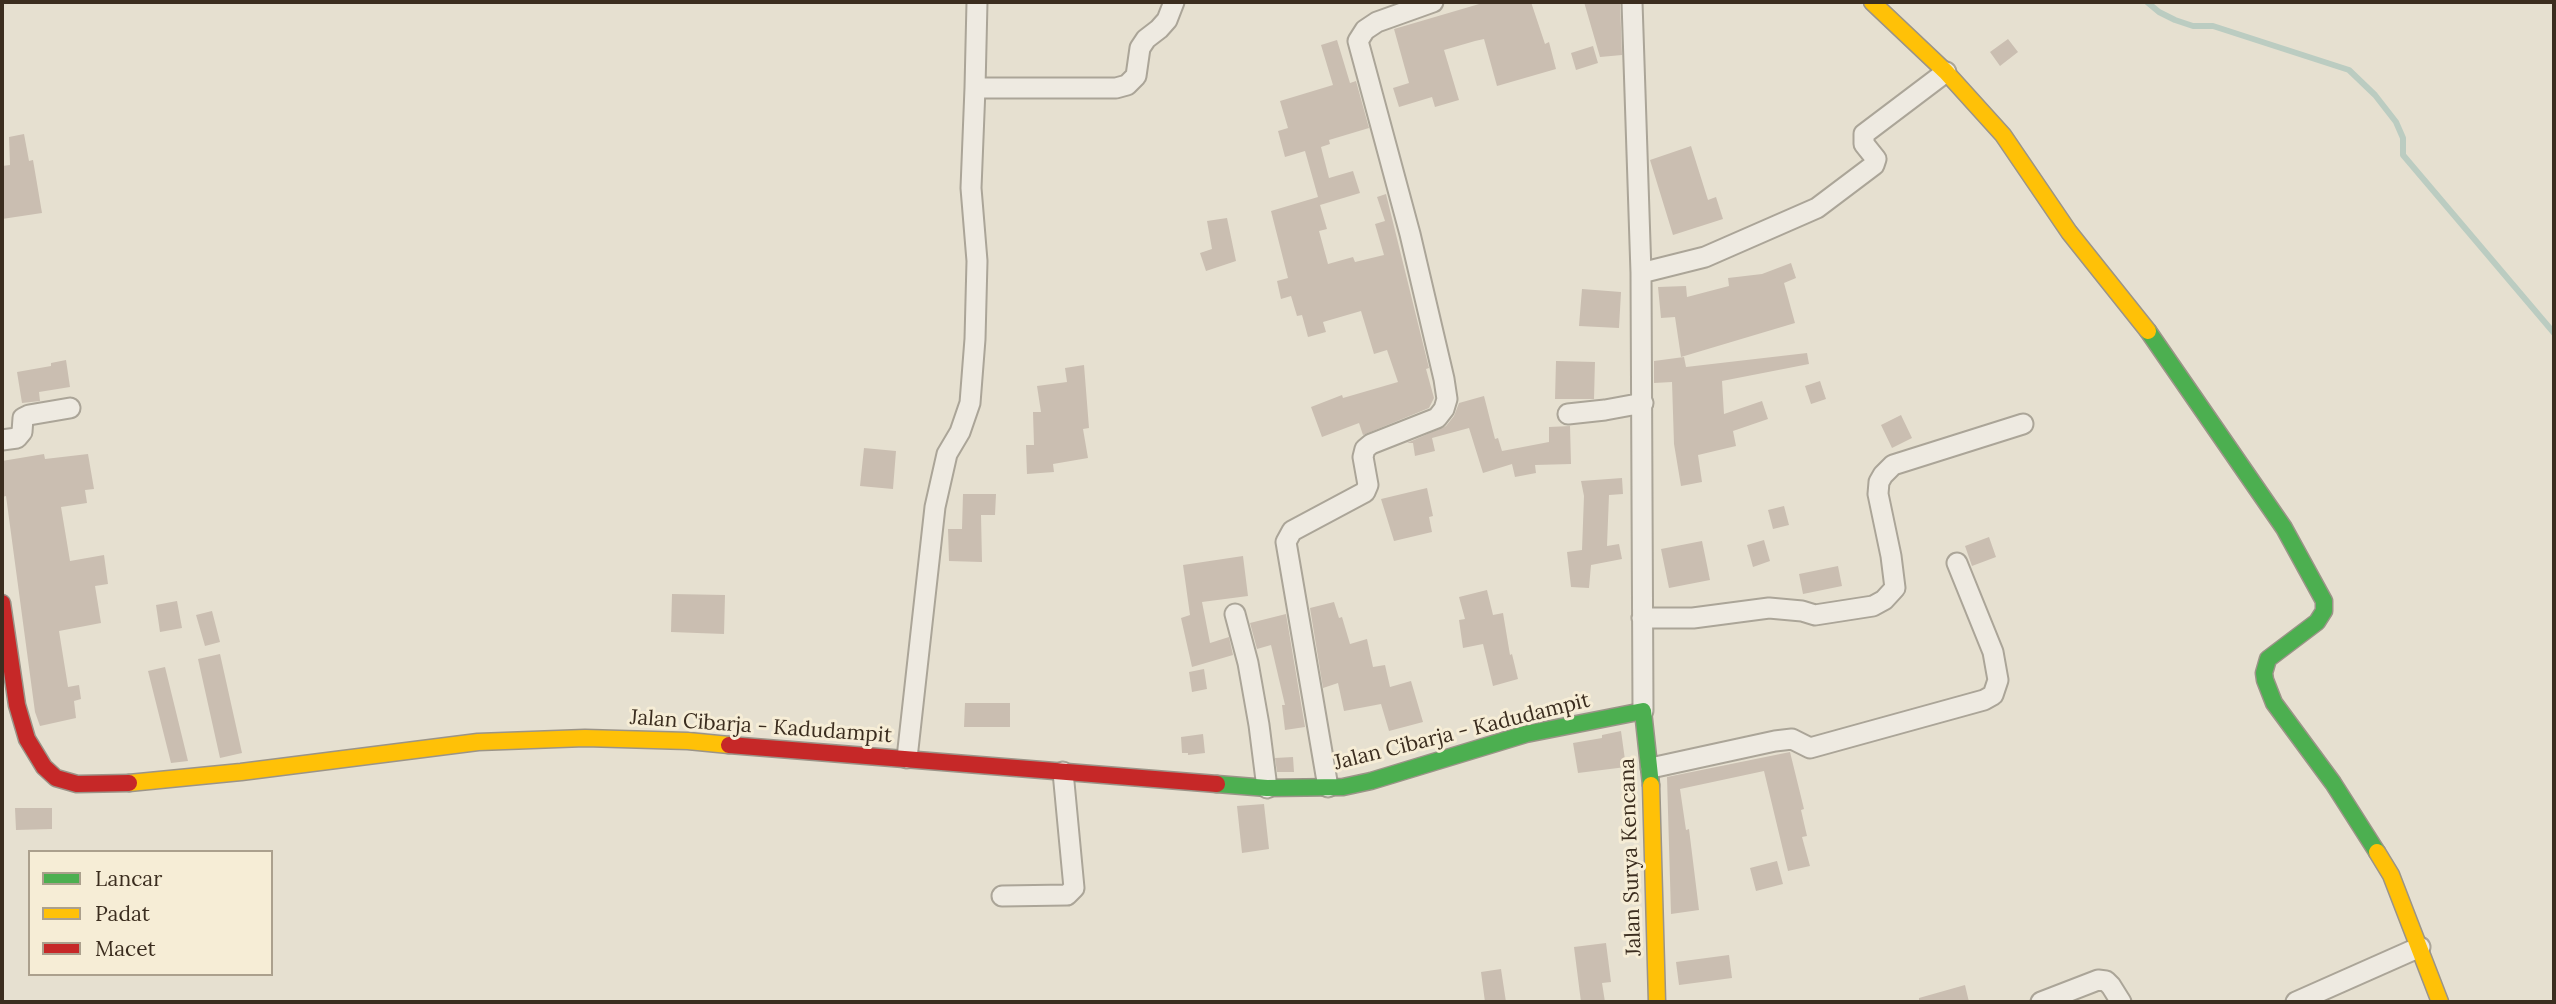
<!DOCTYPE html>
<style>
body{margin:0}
#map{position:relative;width:2556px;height:1004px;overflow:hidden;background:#e6e0d0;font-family:Lora,serif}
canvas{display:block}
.frame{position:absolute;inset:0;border:4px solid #3b2d1f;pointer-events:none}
.legend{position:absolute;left:28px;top:850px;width:245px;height:126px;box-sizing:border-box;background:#f6edd6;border:2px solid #aba08d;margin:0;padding:9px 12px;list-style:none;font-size:21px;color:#3b2d1f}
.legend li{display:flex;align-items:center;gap:14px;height:35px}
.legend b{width:35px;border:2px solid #aba08d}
</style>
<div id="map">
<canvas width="2556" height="1004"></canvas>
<div class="frame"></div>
<ul class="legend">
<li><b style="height:9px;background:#4caf50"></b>Lancar</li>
<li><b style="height:9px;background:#ffc107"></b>Padat</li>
<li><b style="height:9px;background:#c62828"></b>Macet</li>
</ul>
</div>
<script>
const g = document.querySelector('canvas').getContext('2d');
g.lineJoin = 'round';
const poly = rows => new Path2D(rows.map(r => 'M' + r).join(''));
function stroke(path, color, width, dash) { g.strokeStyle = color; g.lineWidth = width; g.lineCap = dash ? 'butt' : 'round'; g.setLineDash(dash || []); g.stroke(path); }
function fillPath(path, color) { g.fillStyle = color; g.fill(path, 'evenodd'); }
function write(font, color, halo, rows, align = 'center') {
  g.font = font + ' Lora,serif'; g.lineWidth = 6; g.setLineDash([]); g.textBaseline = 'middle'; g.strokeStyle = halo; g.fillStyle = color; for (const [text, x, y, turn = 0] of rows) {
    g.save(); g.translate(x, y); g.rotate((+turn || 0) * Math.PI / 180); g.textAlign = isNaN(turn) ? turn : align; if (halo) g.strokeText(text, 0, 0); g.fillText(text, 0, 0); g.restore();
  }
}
stroke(poly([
 [2147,2,2159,12,2175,20,2193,26,2213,26,2349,70,2375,95,2396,122,2403,138,2403,155,2554,333]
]), '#bbccc1', 6);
fillPath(poly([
 [1486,2,1531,2,1545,44,1549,42,1556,69,1497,86,1484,39,1475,41,1444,50,1459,100,1435,107,1432,97,1399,107,1393,88,1409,83,1394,29],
 [1584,2,1620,2,1622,55,1600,57],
 [2008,39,2018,52,2000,66,1990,52],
 [1337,40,1350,83,1356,81,1369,128,1329,140,1330,144,1321,147,1329,178,1353,171,1360,193,1320,205,1327,229,1319,231,1328,264,1353,257,1355,262,1384,255,1375,224,1385,221,1377,197,1386,194,1429,368,1426,369,1434,398,1429,408,1363,435,1359,423,1322,437,1311,407,1342,395,1343,398,1398,382,1387,350,1374,354,1361,311,1323,322,1326,332,1308,337,1302,315,1297,316,1291,296,1281,299,1277,281,1288,278,1271,211,1318,197,1305,151,1285,157,1278,131,1288,128,1280,101,1333,85,1321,45],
 [1593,46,1598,63,1576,70,1571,53],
 [24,134,29,161,33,160,42,213,2,219,2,166,10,165,9,137],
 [1691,146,1708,200,1716,197,1723,219,1673,235,1650,160],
 [1227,218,1236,261,1206,271,1200,253,1212,249,1207,221],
 [1791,263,1796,278,1784,283,1795,323,1681,357,1675,317,1661,318,1658,287,1686,286,1687,297,1729,286,1728,278,1762,274],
 [1582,289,1621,292,1619,328,1579,326],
 [1807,353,1809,364,1722,381,1724,414,1762,401,1768,419,1733,431,1736,446,1698,455,1702,482,1681,486,1674,444,1672,382,1654,383,1654,361,1684,357,1686,367],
 [66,360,70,387,39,392,40,401,22,403,17,372,51,366,51,363],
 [1556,361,1595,362,1594,399,1555,399],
 [1084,365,1089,428,1083,429,1088,458,1053,464,1054,472,1027,474,1026,445,1034,445,1033,412,1041,412,1037,386,1067,382,1065,368],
 [1820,381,1826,399,1811,404,1805,386],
 [1484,396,1495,439,1498,438,1502,451,1549,442,1549,427,1570,426,1571,464,1535,465,1536,473,1515,477,1512,464,1483,473,1469,428,1432,438,1435,451,1415,456,1413,443,1407,443,1446,426,1454,416,1459,403],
 [1901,415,1912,438,1892,448,1881,425],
 [864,448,896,451,893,489,860,486],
 [44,454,45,459,88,454,94,489,85,490,87,503,61,507,70,561,104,555,108,584,95,586,101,623,59,631,68,687,79,685,81,699,74,701,76,718,40,726,35,712,6,496,2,497,2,461],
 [1622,478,1623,494,1609,495,1607,546,1619,544,1622,559,1591,565,1589,588,1571,587,1567,552,1582,550,1584,496,1581,481],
 [1427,488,1433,516,1429,517,1432,532,1394,541,1381,499],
 [963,494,996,494,995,515,981,515,982,562,949,561,948,529,962,529],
 [1784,506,1789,525,1773,529,1768,510],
 [1989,537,1996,557,1972,566,1965,546],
 [1764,540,1770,561,1753,567,1747,545],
 [1702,541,1710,580,1669,588,1661,549],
 [1243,556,1248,596,1202,602,1210,643,1229,637,1233,655,1192,667,1181,618,1190,615,1183,565],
 [1838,566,1842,586,1803,594,1799,574],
 [1487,590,1493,615,1503,613,1510,655,1512,654,1518,679,1493,686,1483,644,1463,648,1459,620,1465,619,1459,597],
 [672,594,725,595,724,634,671,632],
 [177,601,182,628,160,632,156,605],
 [1334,602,1339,618,1342,617,1350,644,1367,639,1373,667,1385,665,1390,687,1411,681,1423,722,1389,731,1381,704,1344,711,1338,683,1323,688,1310,608],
 [212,611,220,642,205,646,196,615],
 [1286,614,1305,727,1285,730,1282,705,1285,705,1271,645,1257,649,1250,623],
 [220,654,242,753,220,758,198,659],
 [165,667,188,761,171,763,148,671],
 [1204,669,1207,689,1192,692,1189,672],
 [965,703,1010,703,1010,727,964,727],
 [1621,731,1626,767,1578,773,1573,743,1602,738,1602,735],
 [1203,734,1205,753,1188,755,1188,753,1182,753,1181,737],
 [1790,752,1804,809,1801,810,1807,836,1802,837,1810,866,1788,871,1764,771,1680,789,1686,830,1689,829,1699,910,1671,914,1667,777],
 [1293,757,1294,772,1277,772,1275,758],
 [1264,804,1269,849,1242,853,1237,806],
 [15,808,52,808,52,829,16,830],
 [1777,861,1783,884,1756,891,1750,868],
 [1606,943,1611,982,1602,983,1605,1002,1581,1002,1574,947],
 [1729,955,1732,978,1679,985,1676,962],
 [1501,969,1506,1002,1485,1002,1481,972],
 [1965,985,1969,1002,1919,1002,1919,998]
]), '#cabeb1');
const street = poly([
 [1632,2,1641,273,1643,711],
 [975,88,977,2],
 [1641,273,1705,257,1817,208,1874,165,1876,159,1864,144,1864,134,1946,72],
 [1568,414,1605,410,1643,403],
 [2,440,17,438,22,432,23,418,29,415,70,408],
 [1235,614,1248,663,1259,725,1267,788],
 [1642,618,1693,618,1769,608,1802,611,1815,615,1873,606,1884,600,1895,588,1891,556,1878,494,1879,482,1883,475,1893,465,2023,424],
 [907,758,935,507,947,454,960,432,970,403,975,339,977,261,971,188,975,88,1116,88,1127,85,1136,76,1140,48,1146,39,1159,29,1167,20,1174,2],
 [1651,768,1775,741,1792,739,1810,748,1984,700,1993,695,1998,680,1993,652,1957,563],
 [1328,787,1286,542,1292,531,1365,492,1368,485,1363,457,1365,449,1371,444,1437,418,1444,409,1447,399,1444,379,1410,234,1358,41,1365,30,1377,22,1433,2],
 [1002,896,1067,895,1074,888,1063,772],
 [2041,1002,2098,980,2106,981,2111,986,2121,1002],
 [2296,1002,2420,947]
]);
const fast = poly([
 [2148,331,2284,528,2324,601,2324,611,2317,622,2268,659,2264,673,2265,680,2274,703,2333,783,2377,852],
 [1217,784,1267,788,1343,787,1371,781,1526,734,1643,711,1651,785]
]);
const slow = poly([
 [1872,2,1946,72,2003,135,2069,232,2148,331],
 [129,783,241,772,478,742,585,738,688,741,729,745],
 [1651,785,1657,1002],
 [2377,852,2391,875,2440,1002]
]);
const jam = poly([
 [2,603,17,705,27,739,44,767,56,778,77,784,129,783],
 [729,745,1217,784]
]);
stroke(street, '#aba598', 23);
stroke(fast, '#9b9488', 19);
stroke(slow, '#9b9488', 19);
stroke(jam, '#9b9488', 19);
stroke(street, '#eeeae1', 19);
stroke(fast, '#4caf50', 16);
stroke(slow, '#ffc107', 16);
stroke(jam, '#c62828', 16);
write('21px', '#3b2d1f', '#f6edd6', [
 ["Jalan Cibarja - Kadudampit",761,727,4],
 ["Jalan Cibarja - Kadudampit",1462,732,-14],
 ["Jalan Surya Kencana",1631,857,-92]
]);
</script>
